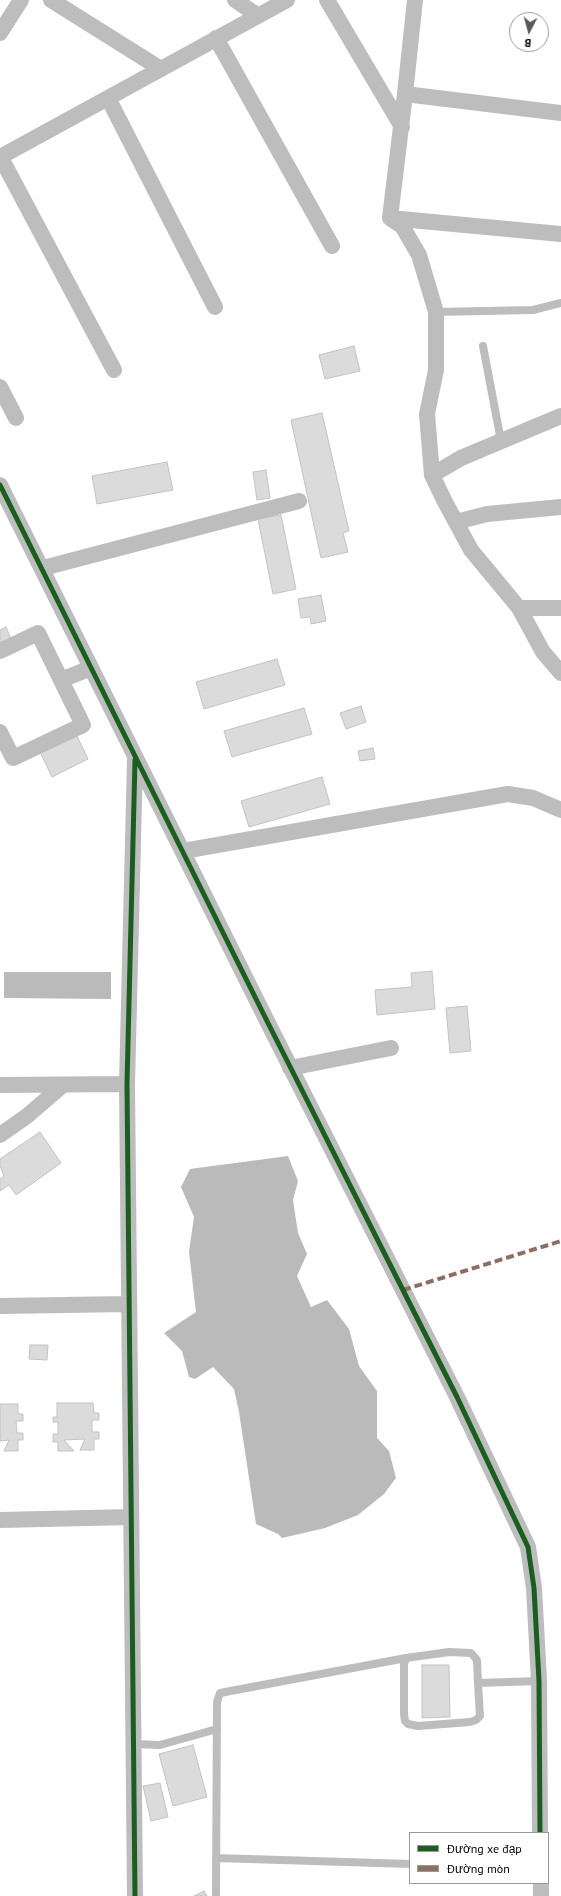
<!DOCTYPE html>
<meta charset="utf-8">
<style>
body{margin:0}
#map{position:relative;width:561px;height:1896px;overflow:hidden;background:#fff;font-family:"PT Sans",sans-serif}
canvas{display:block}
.legend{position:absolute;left:409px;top:1832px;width:140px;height:52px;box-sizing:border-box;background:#fff;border:1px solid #999;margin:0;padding:5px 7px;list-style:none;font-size:12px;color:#000}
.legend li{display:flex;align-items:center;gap:8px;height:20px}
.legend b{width:20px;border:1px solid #999}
.north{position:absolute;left:509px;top:12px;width:40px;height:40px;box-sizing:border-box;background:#fff;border:1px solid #999;border-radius:50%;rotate:186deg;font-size:11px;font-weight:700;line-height:16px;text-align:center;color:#000}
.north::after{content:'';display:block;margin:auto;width:14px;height:18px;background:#595959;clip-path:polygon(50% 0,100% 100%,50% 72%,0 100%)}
</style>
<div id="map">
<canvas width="561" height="1896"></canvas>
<ul class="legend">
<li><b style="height:5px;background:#1b5e20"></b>Đường xe đạp</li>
<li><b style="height:5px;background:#8d6e63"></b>Đường mòn</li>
</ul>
<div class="north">B</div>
</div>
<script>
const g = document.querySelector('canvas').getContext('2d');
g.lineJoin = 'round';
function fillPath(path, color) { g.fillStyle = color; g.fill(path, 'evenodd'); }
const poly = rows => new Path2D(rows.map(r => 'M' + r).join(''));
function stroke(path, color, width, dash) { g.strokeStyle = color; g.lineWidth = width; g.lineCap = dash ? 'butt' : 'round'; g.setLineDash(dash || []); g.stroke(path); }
fillPath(poly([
 [4,972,111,972,111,999,4,998],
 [288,1156,298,1181,293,1200,298,1233,307,1254,297,1276,311,1307,327,1300,349,1329,359,1366,377,1391,377,1438,389,1451,396,1478,384,1494,358,1515,325,1528,282,1538,278,1534,256,1524,239,1412,234,1389,213,1367,195,1379,189,1377,182,1351,164,1333,196,1312,189,1252,194,1217,181,1187,190,1169]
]), '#bababa');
const building = poly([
 [354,346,360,371,325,379,319,355,354,346],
 [322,413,349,531,343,533,348,552,321,558,291,420,322,413],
 [167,462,173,490,97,504,92,476,167,462],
 [266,470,270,498,257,500,253,472,266,470],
 [281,515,296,589,273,594,258,519,281,515],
 [321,595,326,621,311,624,310,617,301,618,298,599,321,595],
 [6,627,11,639,0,644,0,630,6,627],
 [277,659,285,685,204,709,196,682,277,659],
 [361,706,366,722,346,729,340,713,361,706],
 [304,708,312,734,232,757,224,731,304,708],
 [76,734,88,759,52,777,40,752,76,734],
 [373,748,375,759,360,761,358,751,373,748],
 [322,777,330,804,249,827,241,801,322,777],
 [432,971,435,1009,377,1015,375,990,412,987,411,973,432,971],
 [467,1006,471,1051,450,1053,446,1008,467,1006],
 [40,1132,61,1163,16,1195,9,1185,0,1191,0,1179,4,1176,0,1166,0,1159,40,1132],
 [30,1345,48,1345,47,1360,29,1359,30,1345],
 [57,1403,93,1403,94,1413,99,1413,99,1420,92,1420,92,1432,99,1432,99,1439,94,1439,94,1450,80,1450,85,1439,64,1440,74,1451,58,1451,58,1442,53,1442,53,1434,58,1434,58,1422,53,1422,53,1417,57,1417,57,1403],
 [0,1404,18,1404,18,1414,23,1414,23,1421,16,1421,17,1433,23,1433,23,1440,18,1440,18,1451,4,1451,9,1440,0,1441,0,1404],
 [422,1665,449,1665,450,1717,422,1718,422,1665],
 [193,1745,207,1797,173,1806,159,1754,193,1745],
 [160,1783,168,1817,151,1821,143,1786,160,1783],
 [204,1891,207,1896,194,1896,204,1891]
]);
fillPath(building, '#dbdbdb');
stroke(building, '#c3c3c3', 1);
stroke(poly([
 [436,312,533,310,561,303],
 [483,346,501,441],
 [406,1658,404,1664,404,1714,405,1721,408,1724,418,1726,470,1722,476,1720,480,1716,478,1683],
 [133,1744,160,1745,217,1729],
 [216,1858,410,1864],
 [216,1896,217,1702,220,1693,406,1658,449,1652,471,1653,477,1660,478,1683,539,1681]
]), '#bdbdbd', 8);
stroke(poly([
 [51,0,161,69],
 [235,0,257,15],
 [327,0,402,127],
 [0,33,21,0],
 [216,38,332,246],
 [405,94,561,113],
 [108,98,215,307],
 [0,156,114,370],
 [0,157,287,0],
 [390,218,402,226,419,255,436,312,436,370,427,414,432,475,444,500,471,550,519,608,543,652,561,673],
 [390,218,405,94,415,0],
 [390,218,561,234],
 [0,387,16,418],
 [432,475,461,458,561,416],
 [0,485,267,1021,457,1397,528,1547,534,1588,539,1681,540,1833],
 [456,522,487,514,561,507],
 [43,568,299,501],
 [519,608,561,608],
 [0,651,38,633,83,725,13,758,0,732],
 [61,680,91,668],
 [183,851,508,794,533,798,561,810],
 [290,1068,391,1048],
 [0,1085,127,1084],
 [0,1135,27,1116,63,1085],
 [0,1306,128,1304],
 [0,1520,131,1517],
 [135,1896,127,1084,135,760],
 [541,1896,541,1883]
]), '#bdbdbd', 16);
stroke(poly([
 [403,1290,561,1241]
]), '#8d6e63', 4, [8, 4]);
stroke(poly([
 [0,485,267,1021,457,1397,528,1547,534,1588,539,1681,540,1833],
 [135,1896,127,1084,135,760]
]), '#1b5e20', 5);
</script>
